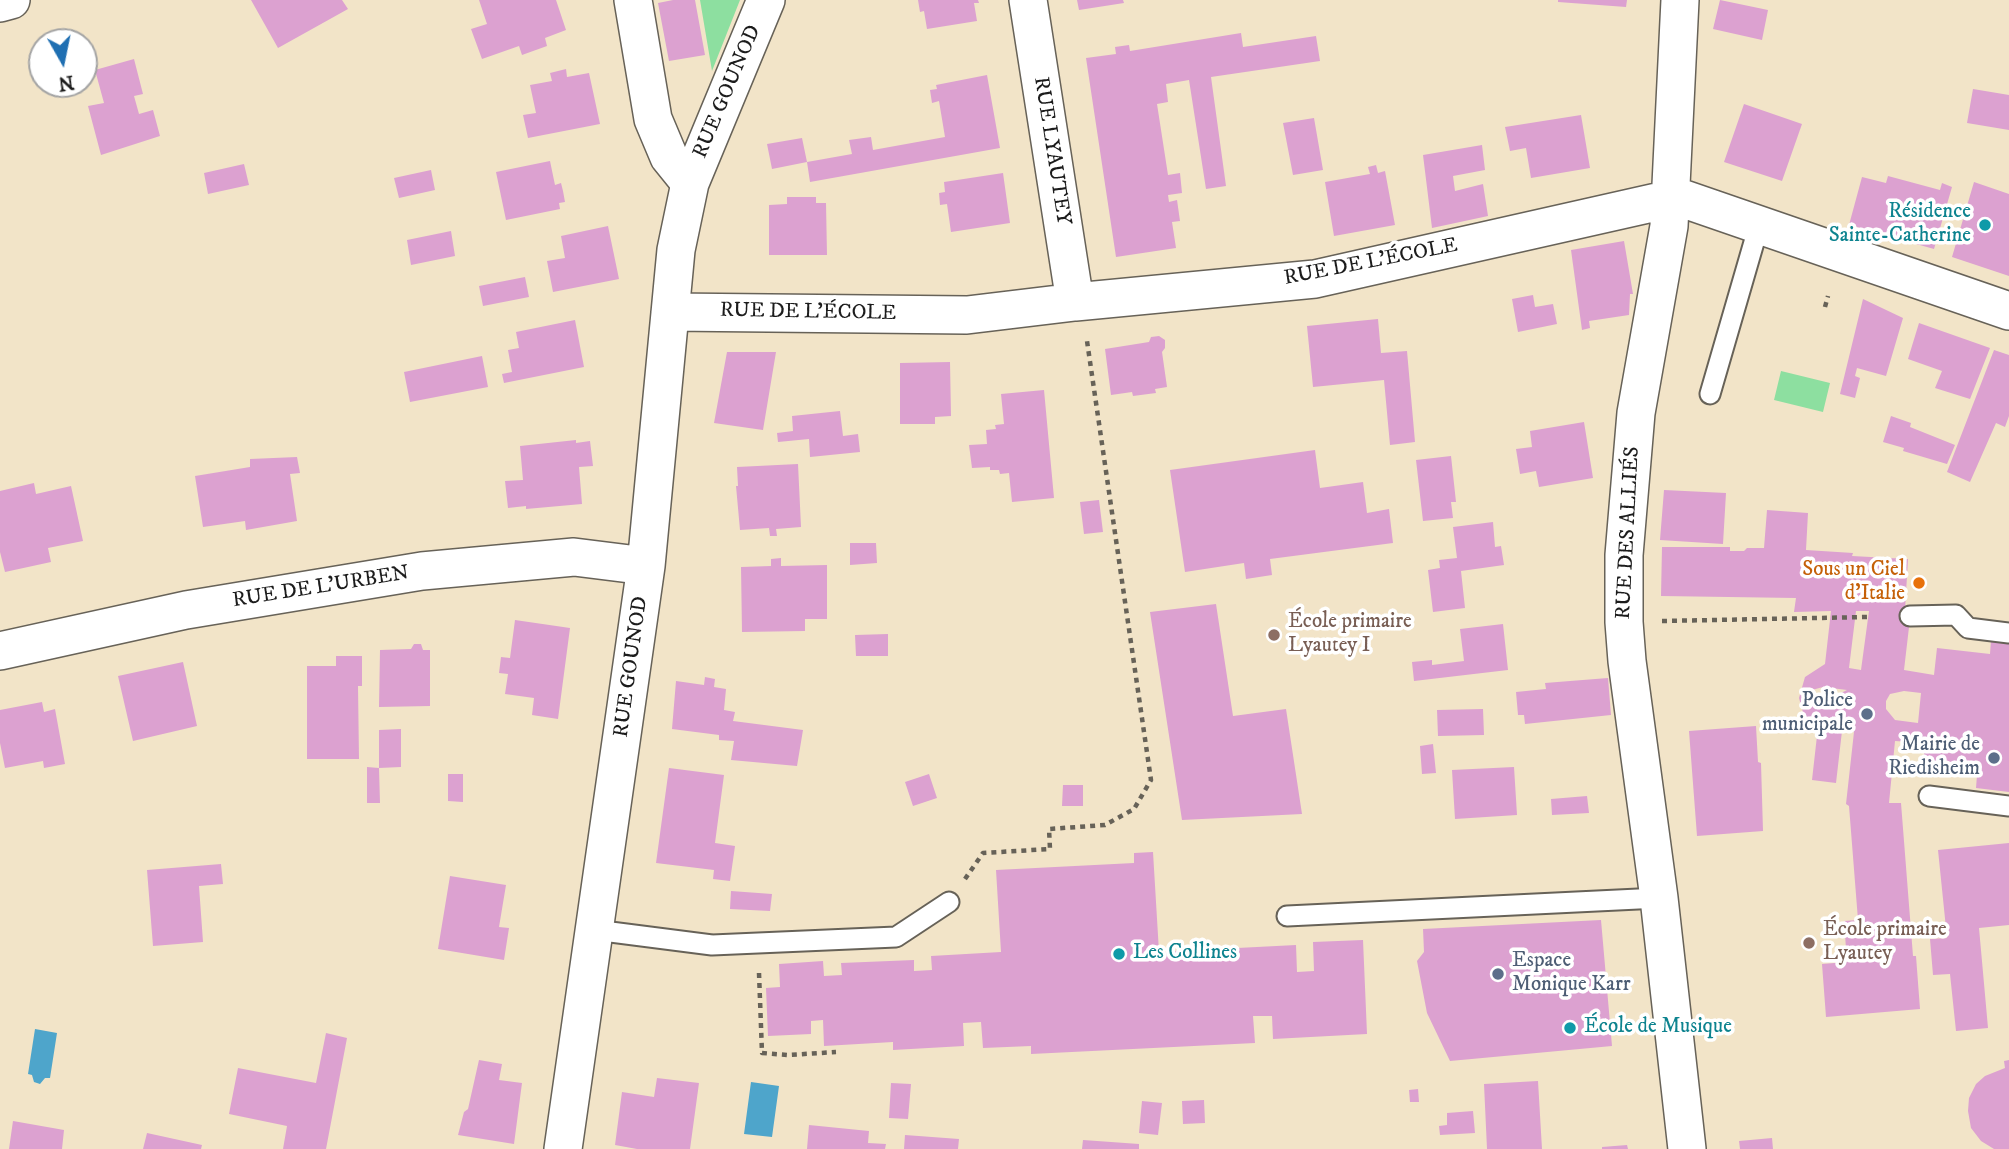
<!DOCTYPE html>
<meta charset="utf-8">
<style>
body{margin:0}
#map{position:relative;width:2009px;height:1149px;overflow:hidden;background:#f2e4c8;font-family:"IM FELL DW Pica",serif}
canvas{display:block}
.north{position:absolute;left:28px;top:28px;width:70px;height:70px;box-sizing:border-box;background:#fff;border:2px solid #a4a4a4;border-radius:50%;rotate:171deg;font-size:19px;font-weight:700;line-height:28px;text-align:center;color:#1c1c1c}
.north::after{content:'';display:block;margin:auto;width:24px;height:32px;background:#1f6fb2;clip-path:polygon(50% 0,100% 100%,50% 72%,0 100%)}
</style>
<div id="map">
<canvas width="2009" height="1149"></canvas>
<div class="north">N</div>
</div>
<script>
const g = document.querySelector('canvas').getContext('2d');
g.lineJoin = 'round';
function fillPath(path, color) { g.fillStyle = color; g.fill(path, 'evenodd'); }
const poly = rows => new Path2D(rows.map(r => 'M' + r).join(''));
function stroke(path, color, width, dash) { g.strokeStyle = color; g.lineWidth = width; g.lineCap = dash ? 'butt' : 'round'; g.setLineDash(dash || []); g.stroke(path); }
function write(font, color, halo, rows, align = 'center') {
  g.font = font + ' "IM FELL DW Pica",serif'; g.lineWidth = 7; g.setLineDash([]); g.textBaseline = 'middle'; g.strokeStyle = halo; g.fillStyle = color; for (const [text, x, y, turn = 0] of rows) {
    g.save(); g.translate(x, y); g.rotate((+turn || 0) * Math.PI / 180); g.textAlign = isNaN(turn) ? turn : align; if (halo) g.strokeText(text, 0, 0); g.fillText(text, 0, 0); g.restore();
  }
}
fillPath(poly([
 [700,0,740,0,712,71],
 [1781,371,1830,383,1823,412,1774,400]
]), '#8ddfa0');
fillPath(poly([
 [35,1029,57,1033,50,1078,45,1078,40,1084,34,1082,32,1075,28,1074],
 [751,1082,779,1086,772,1137,744,1134]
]), '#4ea5cb');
fillPath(poly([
 [251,0,342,0,348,9,278,48],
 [479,0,556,0,566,30,545,38,547,46,522,55,519,46,482,59,471,29,487,24],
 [673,0,695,0,705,55,669,61,658,3],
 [918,0,978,0,979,3,974,3,977,21,927,29,924,11,920,12],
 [1077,0,1123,0,1124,3,1079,10],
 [1558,0,1627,0,1626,7,1558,2],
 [1720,0,1768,10,1762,40,1713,29],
 [1241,33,1243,47,1316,36,1320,61,1211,77,1226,186,1206,189,1189,80,1166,84,1168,102,1157,104,1168,175,1180,173,1182,193,1168,195,1169,202,1177,200,1180,221,1172,222,1176,248,1116,257,1086,58,1116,54,1115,47,1129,45,1130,51],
 [134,59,143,94,134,96,139,114,153,110,160,136,101,155,88,106,104,103,95,70],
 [566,69,567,77,589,73,600,124,528,138,523,115,536,113,530,85,552,81,550,73],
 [987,75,1000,148,810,182,807,162,772,169,767,144,802,138,807,162,852,154,849,140,871,137,873,150,945,137,939,101,932,103,930,90,937,89,936,85],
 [1973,89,2009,95,2009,130,1967,123],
 [1744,104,1802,124,1782,181,1724,162],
 [1581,115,1590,168,1531,178,1526,148,1510,151,1505,127],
 [1314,118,1323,170,1293,175,1283,123],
 [1482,145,1485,170,1453,176,1455,191,1483,184,1488,216,1432,228,1423,155],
 [550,161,555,185,561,183,563,191,565,202,559,203,560,209,506,220,496,172],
 [244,164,249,185,208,194,204,173],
 [1376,165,1378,173,1385,171,1395,225,1334,236,1325,182,1370,174,1368,167],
 [431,170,435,190,399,198,394,178],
 [1003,173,1010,223,951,232,947,204,940,205,939,193,945,192,944,182],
 [1888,176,1940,190,1942,183,1952,187,1934,249,1849,225,1862,177,1886,183],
 [1974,182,2009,194,2009,276,1952,257],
 [787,197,816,197,816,203,826,203,827,255,769,255,769,205,787,204],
 [608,226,619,279,553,292,547,261,565,258,561,236],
 [451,231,455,256,411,265,407,240],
 [1624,241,1633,294,1630,294,1629,315,1589,321,1590,328,1582,330,1571,250],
 [525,277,529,297,483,306,479,286],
 [1533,295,1535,307,1553,304,1557,324,1518,332,1512,299],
 [1863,299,1903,318,1886,376,1857,368,1855,376,1860,378,1855,398,1840,394],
 [1378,319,1381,353,1407,351,1415,442,1390,445,1384,380,1313,387,1307,326],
 [575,320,584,367,504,383,502,374,512,372,508,350,519,348,516,332],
 [1919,323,1990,348,1970,399,1935,388,1942,371,1908,359],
 [1159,336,1165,340,1165,348,1162,352,1167,387,1155,389,1156,393,1133,396,1132,392,1111,395,1105,349,1149,342,1151,337],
 [1994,350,2009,355,2009,416,2005,427,1996,423,1970,482,1947,472],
 [727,352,776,352,763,430,714,423],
 [482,356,488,387,410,402,404,372],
 [950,362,951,416,935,417,935,424,900,424,900,363],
 [1044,390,1054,498,1012,502,1009,473,1000,474,999,470,990,470,990,467,972,468,969,445,987,444,986,430,996,429,995,425,1004,424,1001,394],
 [840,411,843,436,858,434,860,452,810,457,809,439,778,442,777,433,793,431,792,416],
 [1891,416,1911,423,1910,427,1955,445,1947,464,1903,451,1904,448,1883,442],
 [1584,422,1593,478,1539,487,1536,471,1520,474,1516,449,1532,447,1530,431],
 [576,440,576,443,590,441,593,466,579,467,582,504,526,509,526,506,508,508,505,481,523,480,520,446],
 [1315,450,1320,488,1363,482,1367,513,1389,509,1393,543,1270,559,1272,575,1246,579,1244,563,1185,572,1170,470],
 [1451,456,1456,502,1451,502,1453,518,1423,521,1416,460],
 [297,457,300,473,290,474,297,521,246,530,245,521,203,527,195,476,250,467,250,459],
 [798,464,801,527,776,529,777,536,770,536,769,528,740,530,736,486,738,486,737,467],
 [34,483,36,494,71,486,83,541,48,548,51,562,5,572,0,552,0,491],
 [1664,490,1726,493,1723,544,1660,540],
 [1099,500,1103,532,1084,534,1080,502],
 [1767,510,1808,513,1806,550,1853,553,1852,556,1908,559,1905,610,1911,610,1904,670,1934,675,1937,648,1990,654,1991,640,2009,642,2009,792,1976,788,1977,775,1923,769,1925,743,1895,741,1889,803,1901,803,1913,956,1916,956,1920,1009,1826,1017,1822,964,1847,962,1844,921,1858,920,1849,806,1846,804,1854,732,1842,731,1836,783,1812,780,1818,727,1804,716,1799,698,1805,677,1825,664,1831,611,1794,612,1796,598,1661,596,1662,547,1730,547,1730,551,1744,551,1747,548,1764,548],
 [1856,611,1869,611,1861,670,1849,668],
 [1823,687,1847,690,1839,694,1837,700,1838,704,1845,707,1813,702,1810,693,1812,690],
 [1904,691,1921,693,1918,723,1895,720,1886,709,1886,701,1890,694],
 [1493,522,1495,547,1501,546,1504,565,1461,571,1465,608,1433,612,1428,570,1440,568,1439,560,1457,558,1453,527],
 [850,543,876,543,877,563,850,565],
 [781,558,781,566,827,565,827,619,805,619,805,631,742,632,741,567,771,566,771,559],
 [1216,604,1233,716,1286,709,1302,814,1182,820,1150,612],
 [515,620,570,628,558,719,532,715,534,698,505,694,508,674,499,673,501,657,510,658],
 [1503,624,1508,670,1414,681,1412,662,1432,660,1432,665,1464,661,1460,629],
 [888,634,888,656,856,656,855,635],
 [414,644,421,644,423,650,430,650,430,706,379,707,380,650,411,649],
 [336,656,362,656,362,686,358,686,359,759,307,759,307,666,336,666],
 [183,662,197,726,133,741,118,676],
 [705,677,715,679,714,687,726,689,724,710,735,712,733,721,803,730,797,766,731,760,734,741,719,740,719,735,672,729,676,681,704,685],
 [1608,678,1611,715,1525,724,1524,715,1518,715,1516,692,1546,689,1545,683],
 [42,702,44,712,55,709,65,764,44,768,43,761,5,768,0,743,0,710],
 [1483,709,1484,735,1438,736,1437,710],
 [1756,726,1758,762,1761,763,1763,831,1697,836,1689,731],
 [401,729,401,767,379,768,379,730],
 [1433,744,1436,773,1422,774,1420,746],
 [367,767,379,768,380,803,367,803],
 [1514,767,1517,815,1455,819,1452,770],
 [669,768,724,775,715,843,735,846,730,881,713,879,714,870,656,863],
 [448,774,463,774,463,802,448,801],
 [929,774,937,798,913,806,905,782],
 [1063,785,1083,785,1083,806,1062,806],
 [1587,796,1589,813,1552,815,1551,799],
 [2009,843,2009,925,1979,928,1988,1028,1956,1031,1950,974,1933,975,1930,939,1947,938,1938,850],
 [1153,852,1159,952,1296,945,1297,972,1314,971,1313,942,1363,940,1367,1034,1273,1039,1272,1016,1253,1016,1255,1043,1031,1054,1031,1046,983,1048,981,1022,963,1023,964,1046,893,1050,893,1042,824,1046,823,1020,811,1021,811,1034,768,1036,766,988,780,987,779,964,823,961,824,976,842,975,841,963,914,960,914,971,932,970,931,956,1001,952,996,870,1134,863,1134,853],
 [221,864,223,884,199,886,203,942,153,946,147,870],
 [450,876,506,885,499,927,509,928,504,960,438,949],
 [731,891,772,894,770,911,730,909],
 [1601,920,1612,1046,1450,1061,1427,1013,1417,961,1424,952,1423,929],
 [326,1033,347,1038,326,1149,283,1149,287,1126,229,1114,238,1068,316,1083],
 [479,1060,502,1064,499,1080,522,1083,514,1144,458,1135,464,1112,468,1109],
 [2009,1060,2009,1149,1994,1149,1981,1141,1971,1128,1968,1111,1969,1098,1976,1084,1985,1076,2005,1068,2004,1061],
 [657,1078,699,1083,690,1149,637,1149,615,1145,622,1092,654,1097],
 [1538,1081,1542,1149,1487,1149,1484,1084],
 [891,1083,911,1084,908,1119,889,1118],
 [1418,1089,1419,1102,1410,1102,1409,1090],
 [1204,1100,1205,1123,1183,1124,1182,1101],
 [1142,1101,1162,1103,1158,1135,1139,1133],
 [1473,1111,1475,1133,1440,1135,1439,1126,1447,1125,1447,1113],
 [13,1121,64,1130,62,1149,9,1149],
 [809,1125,869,1131,868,1143,886,1144,885,1149,807,1149],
 [147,1133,202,1145,201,1149,143,1149],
 [905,1135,959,1139,958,1149,904,1149],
 [1772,1138,1773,1149,1740,1149,1739,1141],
 [1083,1140,1139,1144,1139,1149,1082,1149],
 [1627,1145,1628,1149,1602,1149,1602,1147]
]), '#dca1d0');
const service = poly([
 [1710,394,1759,225],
 [1910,616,1956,615,1968,628,2009,633],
 [1929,796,2009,806],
 [1287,916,1659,898],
 [595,930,712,945,896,937,949,902]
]);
const minor = poly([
 [633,0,653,119,669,157,690,183],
 [1028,0,1075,302],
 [1680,0,1669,226,1636,413,1624,555,1624,622,1627,661,1659,898,1687,1149],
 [0,3,11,0],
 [670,312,967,315,1075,302,1315,279,1670,199,1684,199,2009,311],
 [0,651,186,610,422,571,574,557,646,566],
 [563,1149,646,566,676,250,690,183,766,0]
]);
stroke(service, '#676258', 23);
stroke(minor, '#676258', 40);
stroke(poly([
 [1825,307,1828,296],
 [1662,621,1868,617],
 [965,879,983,853,1050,849,1049,829,1105,825,1134,809,1151,780,1087,341],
 [759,973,762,1053,788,1055,836,1052]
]), '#676258', 4.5, [5, 5]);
stroke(service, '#fff', 19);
stroke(minor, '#fff', 37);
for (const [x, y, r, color] of [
 [1985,225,7,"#0f9aa8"],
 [1919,583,7,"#e8710a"],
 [1274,635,7,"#8d6e63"],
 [1867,714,7,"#5c6f8a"],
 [1994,758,7,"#5c6f8a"],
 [1809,943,7,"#8d6e63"],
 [1119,954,7,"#0f9aa8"],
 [1498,974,7,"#5c6f8a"],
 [1570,1028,7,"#0f9aa8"]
]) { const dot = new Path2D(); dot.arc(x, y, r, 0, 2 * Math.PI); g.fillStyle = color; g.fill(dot); stroke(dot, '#fff', 2.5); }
write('21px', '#1c1c1c', '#fff', [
 ["RUE GOUNOD",728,92,-67],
 ["RUE LYAUTEY",1051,151,81],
 ["RUE DE L'ÉCOLE",1371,263,-11],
 ["RUE DE L'ÉCOLE",808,313,1],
 ["RUE DES ALLIÉS",1629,533,-87],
 ["RUE DE L'URBEN",321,588,-9],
 ["RUE GOUNOD",632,667,-82]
]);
write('21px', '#0d838f', '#fff', [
 ["Résidence",1971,213,"right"],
 ["Sainte-Catherine",1971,237,"right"],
 ["Les Collines",1133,954],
 ["École de Musique",1584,1028]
], 'left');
write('21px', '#c56008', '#fff', [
 ["Sous un Ciel",1905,571],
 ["d'Italie",1905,595]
], 'right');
write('21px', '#785e54', '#fff', [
 ["École primaire",1288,623],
 ["Lyautey I",1288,647],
 ["École primaire",1823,931],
 ["Lyautey",1823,955]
], 'left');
write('21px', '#4e5e75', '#fff', [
 ["Police",1853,702],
 ["municipale",1853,726],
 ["Mairie de",1980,746],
 ["Riedisheim",1980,770],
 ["Espace",1512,962,"left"],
 ["Monique Karr",1512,986,"left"]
], 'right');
</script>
